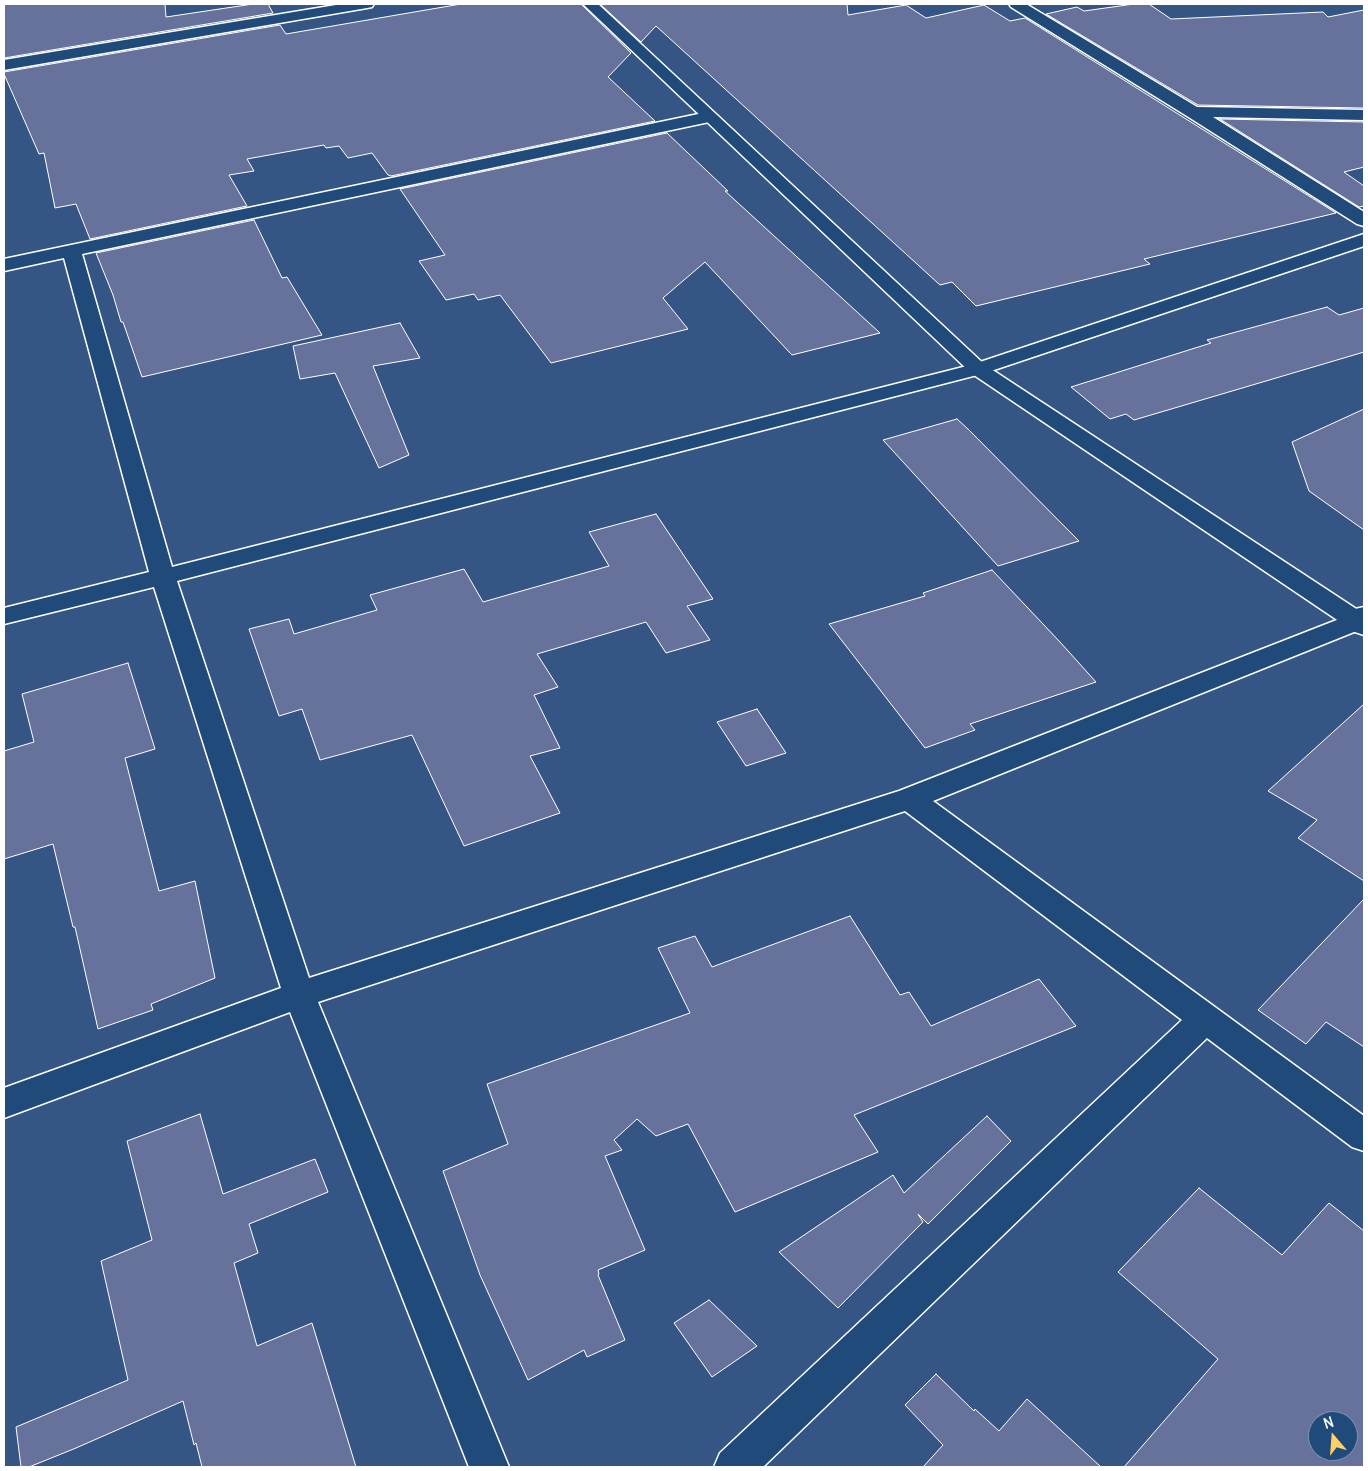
<!DOCTYPE html>
<style>
body{margin:0}
#map{position:relative;width:1368px;height:1471px;overflow:hidden;background:#355684;font-family:Delius,sans-serif}
canvas{display:block}
.frame{position:absolute;inset:0;border:5px solid #fff;pointer-events:none}
.north{position:absolute;left:1308px;top:1411px;width:50px;height:50px;box-sizing:border-box;background:#1f4a7a;border:1px solid #7992af;border-radius:50%;rotate:342deg;font-size:14px;font-weight:700;line-height:20px;text-align:center;color:#fff}
.north::after{content:'';display:block;margin:auto;width:18px;height:22px;background:#ffd166;clip-path:polygon(50% 0,100% 100%,50% 72%,0 100%)}
</style>
<div id="map">
<canvas width="1368" height="1471"></canvas>
<div class="frame"></div>
<div class="north">N</div>
</div>
<script>
const g = document.querySelector('canvas').getContext('2d');
g.lineJoin = 'round';
function fillPath(path, color) { g.fillStyle = color; g.fill(path, 'evenodd'); }
const poly = rows => new Path2D(rows.map(r => 'M' + r).join(''));
function stroke(path, color, width, dash) { g.strokeStyle = color; g.lineWidth = width; g.lineCap = dash ? 'butt' : 'round'; g.setLineDash(dash || []); g.stroke(path); }
const building = poly([
 [4,4,165,4,166,17,253,4,268,4,273,13,4,58,4,4],
 [461,4,581,4,631,53,608,77,655,121,391,176,388,175,372,153,348,158,339,146,326,148,324,145,247,159,254,171,229,175,247,206,90,239,76,204,55,208,44,153,39,154,4,74,4,72,280,25,286,34,461,4],
 [600,4,847,4,848,15,906,5,926,18,984,5,1010,21,1025,18,1336,213,1144,259,1150,264,976,306,952,282,940,285,656,26,641,42,600,4],
 [1134,4,1149,4,1171,19,1323,12,1328,17,1364,10,1364,108,1198,105,1046,14,1077,7,1084,11,1134,4],
 [1220,119,1364,122,1364,167,1344,172,1364,186,1364,206,1359,207,1220,119],
 [667,133,728,191,725,191,880,333,792,355,705,262,663,298,688,329,551,363,500,295,478,300,474,294,446,300,419,261,445,255,400,189,667,133],
 [254,220,282,278,287,277,322,335,142,377,123,322,121,322,113,295,96,253,254,220],
 [1327,307,1339,315,1364,308,1364,352,1134,420,1126,414,1110,419,1071,387,1211,343,1207,340,1327,307],
 [400,323,420,358,373,366,409,455,379,468,335,373,300,379,293,346,400,323],
 [1364,409,1364,530,1309,491,1292,442,1364,409],
 [957,419,968,429,1079,541,998,566,883,440,957,419],
 [656,514,713,599,687,606,710,640,666,653,646,622,537,654,558,687,534,695,560,748,530,756,560,813,464,846,412,735,320,760,302,709,279,716,249,629,289,619,294,634,377,610,370,595,464,569,483,602,609,566,589,532,656,514],
 [992,570,1060,642,1096,682,970,724,975,730,925,748,829,624,925,596,923,593,992,570],
 [128,663,155,749,125,758,159,891,195,881,215,978,151,1004,153,1010,98,1029,75,927,73,927,53,844,4,859,4,751,34,742,22,694,128,663],
 [1364,704,1364,881,1298,838,1317,820,1268,791,1364,704],
 [757,709,786,753,746,766,717,722,757,709],
 [1364,899,1364,1047,1326,1022,1306,1044,1258,1010,1364,899],
 [850,916,900,995,909,992,931,1026,1039,979,1076,1026,854,1115,878,1152,735,1212,688,1124,656,1136,637,1119,614,1140,622,1150,605,1156,645,1250,598,1270,599,1274,598,1275,625,1340,587,1357,584,1350,528,1380,480,1275,443,1171,508,1144,487,1084,690,1013,658,948,695,936,712,967,850,916],
 [200,1114,223,1194,315,1159,328,1192,249,1224,258,1253,234,1263,257,1346,312,1323,356,1467,202,1467,196,1443,194,1445,183,1401,76,1448,29,1467,21,1467,16,1427,128,1380,101,1261,152,1240,127,1141,200,1114],
 [987,1116,1011,1141,928,1224,918,1214,923,1222,838,1308,779,1252,893,1175,904,1193,987,1116],
 [1199,1188,1282,1255,1329,1203,1364,1231,1364,1467,1124,1467,1218,1359,1118,1272,1199,1188],
 [1318,1421,1348,1421,1348,1451,1318,1451,1318,1421],
 [709,1300,757,1346,712,1377,674,1323,709,1300],
 [936,1374,974,1411,975,1409,999,1431,1027,1399,1101,1467,923,1467,943,1445,905,1405,936,1374]
]);
fillPath(building, '#67729c');
stroke(building, '#fff', 1);
const street = poly([
 [342,4,374,4,372,7,367,8,4,70,4,60,342,4],
 [1009,4,1026,4,1197,107,1364,110,1364,120,1213,117,1364,212,1364,226,1357,224,1187,116,1011,7,1009,4],
 [708,112,714,113,716,117,714,121,82,254,172,567,971,365,1364,234,1364,246,985,373,177,581,309,978,899,791,1347,616,1355,609,1364,607,1364,628,933,801,1364,1116,1364,1151,1352,1147,1207,1038,763,1467,714,1467,720,1453,1182,1020,905,811,318,1002,509,1467,469,1467,290,1012,4,1118,4,1088,281,988,154,587,4,624,4,608,149,572,64,258,4,271,4,259,708,112]
]);
const secondary = poly([
 [583,4,598,4,985,365,1364,614,1364,635,1355,632,971,373,583,4]
]);
stroke(street, '#fff', 3);
stroke(secondary, '#fff', 3);
fillPath(street, '#1f4a7a');
fillPath(secondary, '#1f4a7a');
</script>
